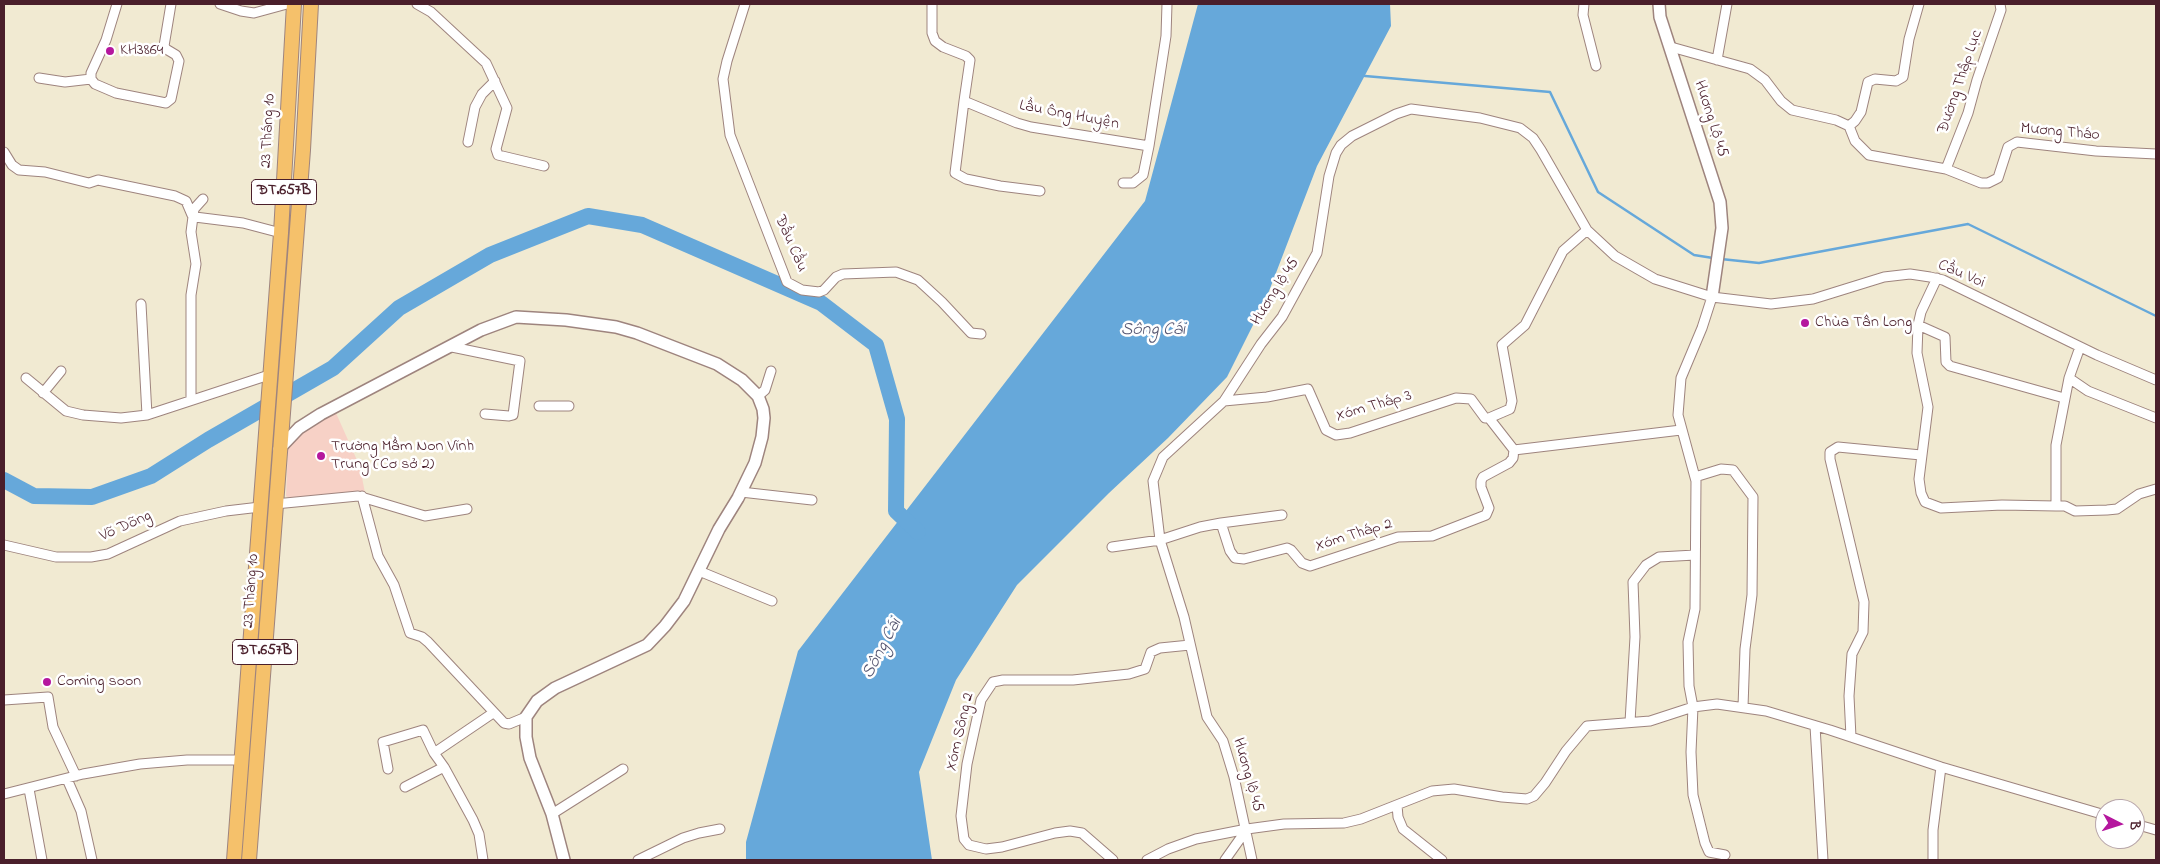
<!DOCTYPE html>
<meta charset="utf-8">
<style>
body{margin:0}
#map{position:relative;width:2160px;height:864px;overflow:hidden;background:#f1ead2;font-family:"Indie Flower",sans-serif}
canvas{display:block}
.frame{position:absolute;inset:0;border:5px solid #4a1f2b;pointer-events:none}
.north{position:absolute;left:2095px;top:799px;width:50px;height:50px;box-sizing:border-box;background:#fff;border:1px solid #b7a5aa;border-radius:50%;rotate:95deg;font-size:14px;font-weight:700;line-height:20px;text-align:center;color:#4a1f2b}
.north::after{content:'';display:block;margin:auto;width:18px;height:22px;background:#b5179e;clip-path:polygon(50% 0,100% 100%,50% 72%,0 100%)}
</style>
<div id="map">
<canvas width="2160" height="864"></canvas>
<div class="frame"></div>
<div class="north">B</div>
</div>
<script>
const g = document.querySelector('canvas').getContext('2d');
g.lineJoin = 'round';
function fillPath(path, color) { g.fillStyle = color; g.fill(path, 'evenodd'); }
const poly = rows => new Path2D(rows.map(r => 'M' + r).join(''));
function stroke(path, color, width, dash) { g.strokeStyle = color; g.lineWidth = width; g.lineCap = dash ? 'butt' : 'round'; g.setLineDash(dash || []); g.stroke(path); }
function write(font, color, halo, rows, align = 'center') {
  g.font = font + ' "Indie Flower",sans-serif'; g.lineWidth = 5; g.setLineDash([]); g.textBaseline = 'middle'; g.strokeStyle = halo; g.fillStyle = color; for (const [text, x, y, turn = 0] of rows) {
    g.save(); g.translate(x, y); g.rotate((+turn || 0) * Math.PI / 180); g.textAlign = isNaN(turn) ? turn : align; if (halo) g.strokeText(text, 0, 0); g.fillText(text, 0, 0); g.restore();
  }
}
fillPath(poly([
 [336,413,360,467,365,493,292,500,286,496,288,446,302,430]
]), '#f7d1c6');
fillPath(poly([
 [1198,4,1390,4,1391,26,1317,166,1266,299,1227,377,1168,438,1109,493,1017,585,956,680,919,772,932,860,746,860,746,842,798,651,1145,201]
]), '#66a8da');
stroke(poly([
 [1365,76,1550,92,1598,192,1694,255,1713,258],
 [1721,259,1759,263,1968,224,2156,316]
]), '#66a8da', 2.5);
stroke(poly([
 [4,480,34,496,92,497,151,476,208,440,333,368,399,308,490,255,588,216,642,225,821,303,876,345,897,419,896,511,918,532]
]), '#66a8da', 16);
const minor = poly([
 [117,4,106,40,91,73,91,79,95,84,116,93,166,103,171,99,179,61,176,55,166,49,164,46,171,4],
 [220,4,241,11,254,13,287,4],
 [417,4,431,12,486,63,507,108,496,149,498,155,544,166],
 [745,4,727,61,723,79,730,135,787,282,802,290,819,292,824,290,836,277,843,274,896,272,918,280,942,302,971,333,981,334],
 [932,4,932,33,935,41,943,47,966,56,970,60,964,101,1017,123,1031,127,1149,146,1166,36,1167,4],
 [1584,4,1583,15,1596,66],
 [1671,47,1750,69,1765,80,1781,101,1792,110,1836,120,1849,126,1855,141,1869,155,1946,169,1981,183,1988,183,1998,178,2008,147,2017,142,2096,151,2156,154],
 [1717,60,1727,4],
 [39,78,65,82,91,79],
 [964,101,955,173,966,179,1000,186,1040,191],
 [1849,126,1855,121,1861,112,1868,82,1875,79,1896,81,1903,77,1909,39,1919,4],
 [468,142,475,107,482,94,495,81],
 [4,152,12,165,19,170,45,172,89,183,98,180,175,196,186,201,192,215,195,217,243,223,281,233],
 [1946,169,1968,113,1977,80,2001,10,2000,4],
 [1123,183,1133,183,1143,175,1149,146],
 [1937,278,1921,312,1918,325,1917,353,1928,407,1919,479,1921,493,1925,502,1941,508,2002,505,2056,506,2065,506,2075,511,2107,510,2117,509,2139,494,2156,489],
 [1712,297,1702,328,1681,378,1678,415,1696,481,1695,609,1688,642,1689,686,1693,707,1691,752,1693,795,1705,843,1709,852,1725,855],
 [141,304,147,415],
 [1918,325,1945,337,1946,362,1950,366,2064,398],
 [452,347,520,361,513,415,509,416,485,414],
 [2080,347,2069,378,2088,391,2156,418],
 [26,378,66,411,83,415,121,418,147,415,269,375],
 [43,393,61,371],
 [758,396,765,390,771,371],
 [191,400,191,295,196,264,191,232,194,209,203,199],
 [1224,401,1267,397,1308,389,1326,430,1336,435,1350,433,1456,398,1471,399,1485,418,1489,418,1510,409,1512,401,1502,345,1525,325,1563,251,1587,230],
 [539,406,569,406],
 [1489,418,1514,450],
 [1695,477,1721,469,1733,470,1753,497,1752,595,1745,649,1743,707],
 [741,492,812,500],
 [362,496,378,556,394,585,410,633,422,637,428,642,504,723,509,724,526,717],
 [275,504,358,496,425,516,467,509],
 [2056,506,2056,445,2069,378],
 [1221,523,1282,515],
 [4,545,56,557,91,557,108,554,180,521,226,511,260,507],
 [1112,547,1160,540,1200,527,1221,523,1230,551,1235,558,1244,559,1287,548,1291,550,1302,563,1310,566,1398,537,1432,536,1486,515,1489,508,1481,487,1481,481,1483,477,1509,463,1513,458,1514,450,1681,430],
 [699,571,772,601],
 [4,700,48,697,53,727,76,776],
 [1630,722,1635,637,1633,582,1646,565,1659,557,1695,555],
 [1815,726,1823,860],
 [1851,737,1849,696,1852,654,1863,632,1864,602,1830,459,1830,452,1838,447,1921,455],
 [434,753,493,713],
 [388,769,383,742,423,730,434,753,444,767,473,820,479,834,483,860],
 [67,779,81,811,92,860],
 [405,787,444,767],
 [29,789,42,860],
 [4,794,83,774,140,764,187,760,242,760],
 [1397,805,1398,817,1403,829,1442,860],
 [552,814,623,769],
 [2135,824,2156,830],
 [638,860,683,838,699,833,720,829],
 [1113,860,1082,833,1070,831,1055,833,1002,847,986,849,969,845,964,839,961,816,967,764,981,700,993,682,1003,680,1073,680,1129,674,1145,669,1151,652,1160,648,1190,645],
 [1147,860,1168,849,1196,839,1247,829],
 [1225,860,1247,829,1284,824,1344,823,1361,819,1432,791,1454,789,1502,797,1527,799,1534,796,1545,783,1566,751,1587,726,1650,721,1693,707,1717,704,1766,711,1830,730,1941,767,2105,815],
 [1252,860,1234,777,1223,741,1207,717,1184,617,1160,540,1153,481,1163,457,1224,401,1261,344,1282,317,1317,253,1329,176,1336,153,1341,145,1352,136,1396,114,1411,109,1480,118,1520,128,1533,138,1541,150,1587,230,1615,256,1655,279,1712,297,1771,304,1813,299,1884,277,1910,274,1930,277,1943,280,2097,355,2156,380],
 [1933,860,1933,830,1941,767]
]);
const tertiary = poly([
 [1659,4,1660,17,1720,202,1722,228,1712,297],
 [279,449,299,428,321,414,481,330,516,317,566,320,616,327,637,333,717,364,742,380,758,396,763,409,764,418,762,437,755,463,738,498,719,529,684,601,665,626,647,645,555,688,537,701,526,717,526,737,530,758,552,814,564,860]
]);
const primary = poly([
 [234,860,281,233,294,4],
 [249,860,303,150,311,4]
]);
stroke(minor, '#9e847e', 11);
stroke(tertiary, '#9e847e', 14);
stroke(primary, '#9e847e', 16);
stroke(minor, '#fff', 9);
stroke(tertiary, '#fff', 11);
stroke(primary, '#f5c16b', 14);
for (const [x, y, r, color] of [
 [110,51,5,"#b5179e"],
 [1805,323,5,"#b5179e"],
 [321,456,5,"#b5179e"],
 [47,682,5,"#b5179e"]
]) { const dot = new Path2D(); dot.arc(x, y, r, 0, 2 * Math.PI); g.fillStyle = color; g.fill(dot); stroke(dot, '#fff', 2); }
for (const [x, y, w] of [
 [284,192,65],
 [265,652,65]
]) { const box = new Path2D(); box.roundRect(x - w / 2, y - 12.5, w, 25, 4); g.fillStyle = '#fff'; g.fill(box); stroke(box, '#4a1f2b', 1); }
write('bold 15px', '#4a1f2b', null, [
 ["ĐT.657B",284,192],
 ["ĐT.657B",265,652]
]);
write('16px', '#4a1f2b', '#fff', [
 ["KH3864",120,51],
 ["Chùa Tân Long",1815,323],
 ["Trường Mầm Non Vĩnh",331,447],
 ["Trung (Cơ sở 2)",331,465],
 ["Coming soon",57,682]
], 'left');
write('16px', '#4a1f2b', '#fff', [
 ["Đường Thập Lục",1961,82,-71],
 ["Lầu Ông Huyện",1069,116,11],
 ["Hương Lộ 45",1710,119,72],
 ["23 Tháng 10",269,131,-87],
 ["Mương Tháo",2060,133,5],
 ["Đầu Cầu",790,244,66],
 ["Cầu Voi",1961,275,23],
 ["Hương lộ 45",1276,292,-58],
 ["Xóm Tháp 3",1374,407,-16],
 ["Võ Dõng",126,527,-24],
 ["Xóm Tháp 2",1354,536,-17],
 ["23 Tháng 10",252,591,-86],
 ["Xóm Sông 2",961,732,-77],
 ["Hương lộ 45",1247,775,74]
]);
write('italic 18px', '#555671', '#fff', [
 ["Sông Cái",1153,331],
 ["Sông Cái",883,649,-62]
]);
</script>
